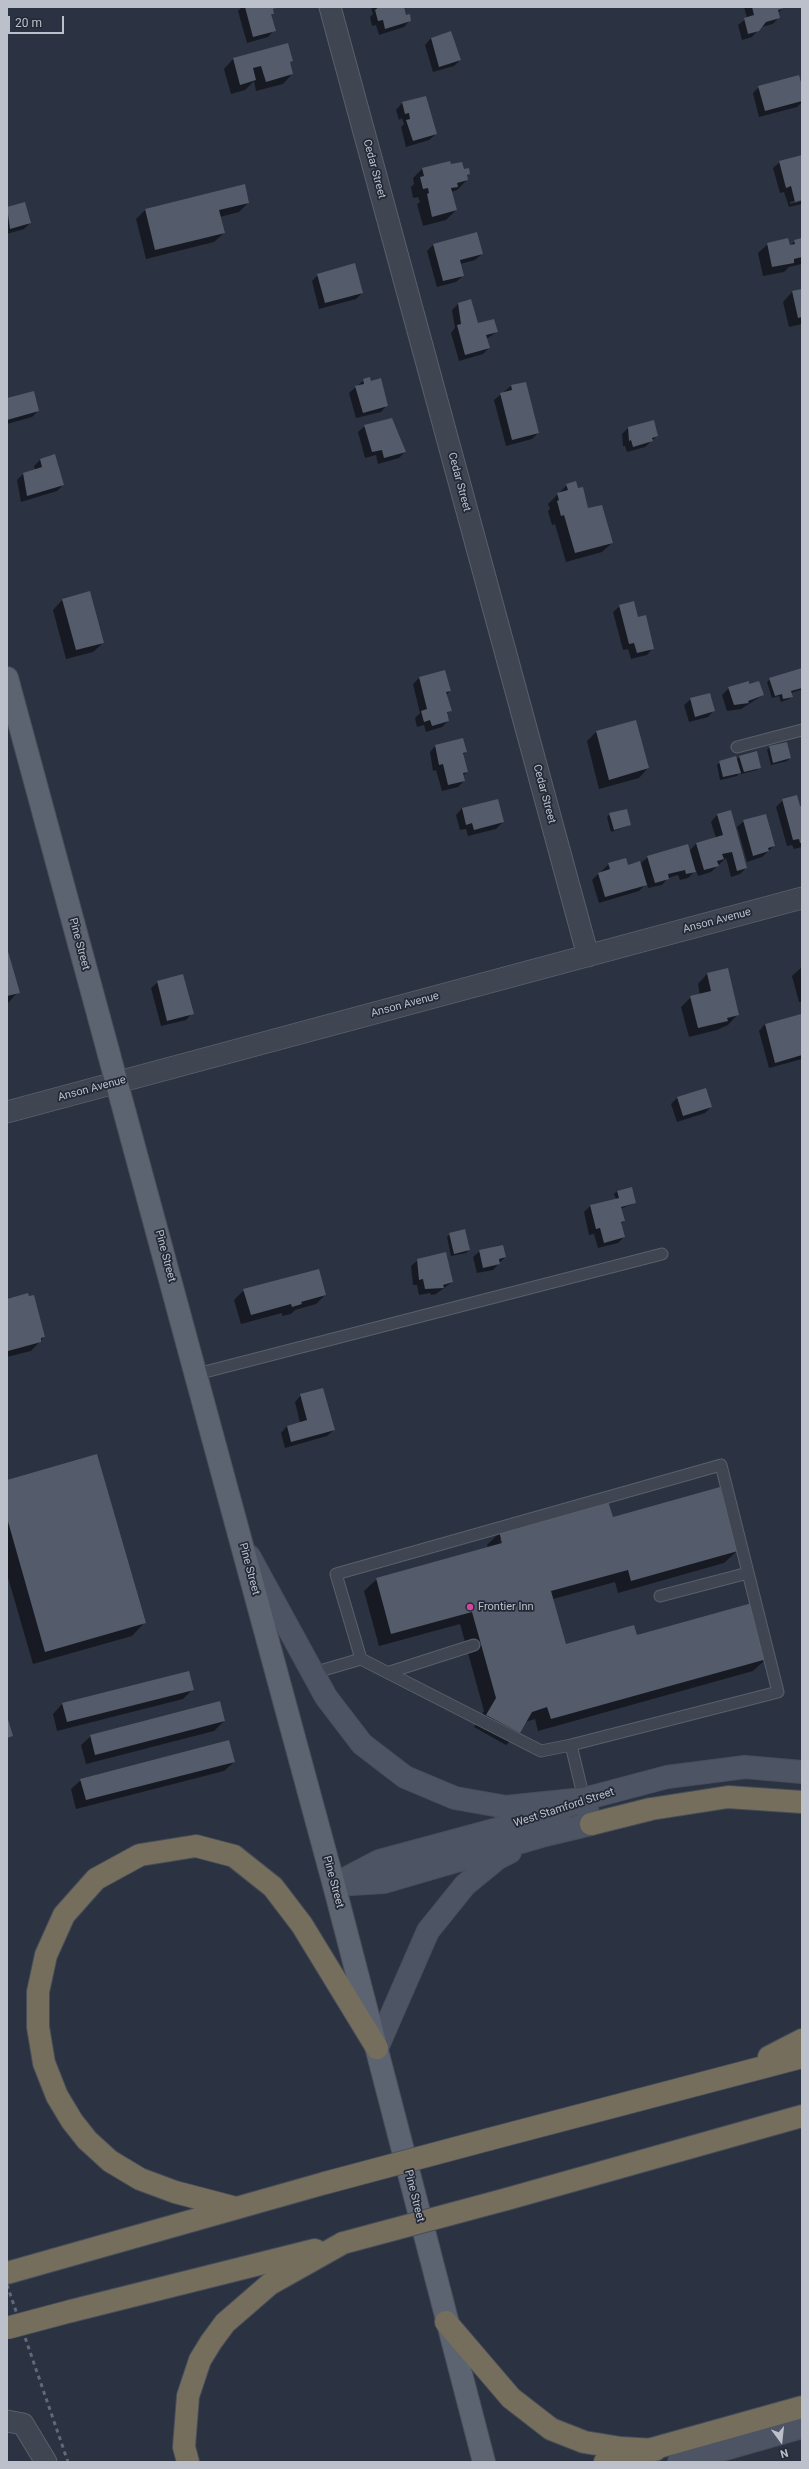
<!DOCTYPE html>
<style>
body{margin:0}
#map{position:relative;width:809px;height:2469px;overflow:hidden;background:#2b3241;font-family:Roboto,sans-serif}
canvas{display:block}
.frame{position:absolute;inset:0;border:8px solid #bcc0cb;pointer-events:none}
.north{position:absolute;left:761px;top:2421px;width:40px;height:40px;-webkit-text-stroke:3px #232a37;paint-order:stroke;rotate:165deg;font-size:11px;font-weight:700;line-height:16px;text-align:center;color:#bcc0cb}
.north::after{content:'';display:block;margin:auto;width:14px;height:18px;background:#bcc0cb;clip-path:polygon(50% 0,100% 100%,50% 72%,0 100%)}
.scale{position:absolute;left:8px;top:16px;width:56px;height:18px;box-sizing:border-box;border:2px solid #bcc0cb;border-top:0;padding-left:5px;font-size:12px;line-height:14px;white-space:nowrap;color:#bcc0cb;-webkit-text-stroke:3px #232a37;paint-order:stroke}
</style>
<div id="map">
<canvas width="809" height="2469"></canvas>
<div class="frame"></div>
<div class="north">N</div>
<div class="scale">20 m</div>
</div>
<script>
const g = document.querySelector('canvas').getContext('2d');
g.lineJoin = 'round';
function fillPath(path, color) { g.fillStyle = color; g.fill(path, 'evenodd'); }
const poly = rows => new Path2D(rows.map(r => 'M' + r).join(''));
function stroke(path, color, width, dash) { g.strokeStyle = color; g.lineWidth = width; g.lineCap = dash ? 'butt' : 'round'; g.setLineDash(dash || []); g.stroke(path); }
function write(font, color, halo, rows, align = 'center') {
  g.font = font + ' Roboto,sans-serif'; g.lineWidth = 3.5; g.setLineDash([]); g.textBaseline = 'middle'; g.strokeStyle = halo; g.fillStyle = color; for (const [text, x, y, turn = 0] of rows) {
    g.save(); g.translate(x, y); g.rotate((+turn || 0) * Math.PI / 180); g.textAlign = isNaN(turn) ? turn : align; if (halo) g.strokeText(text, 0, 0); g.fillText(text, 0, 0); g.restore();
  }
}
fillPath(poly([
 [242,7,275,7,270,16,274,30,268,37,247,43,238,11],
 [371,7,403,7,405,16,410,20,404,27,379,35,376,25,372,26,370,17,373,14],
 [744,7,783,7,783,8,778,13,779,17,773,24,761,27,752,37,742,40,738,25,747,18],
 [431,38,460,60,454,66,433,72,425,45],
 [287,44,292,61,289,63,292,74,283,84,256,91,254,81,245,90,231,94,224,69,233,59],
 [759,87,802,87,802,102,797,107,759,117,753,93],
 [425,97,436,134,429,140,406,147,401,127,404,124,402,118,399,120,396,110,402,103],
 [802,156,802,199,790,202,790,204,802,201,802,204,789,207,784,192,780,193,773,168,780,162],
 [422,169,463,170,469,174,466,177,467,180,457,190,451,192,456,210,446,220,423,226,417,204,420,202,418,197,413,198,411,187,414,184,413,178],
 [24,203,30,223,24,229,7,234,7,208],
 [248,203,239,212,220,217,224,233,214,242,146,259,136,219,145,210],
 [802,239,802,264,789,267,784,272,763,276,758,253,768,244,789,247,795,241],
 [433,245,482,254,475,260,460,264,463,276,456,282,437,287,427,251],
 [318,275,362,293,356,299,319,309,312,281],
 [802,290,802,324,789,327,783,302,792,292],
 [459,303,477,324,497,332,486,339,489,348,483,354,459,361,451,333,455,328,452,310],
 [364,380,371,383,387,405,381,412,356,418,349,393],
 [525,383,538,433,532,439,506,446,494,400,511,386],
 [7,399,38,411,32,417,7,424],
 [365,426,405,452,399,458,378,464,376,455,365,458,358,432],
 [628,428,657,436,645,447,627,452,625,446,623,446,622,434],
 [40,460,63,485,57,491,21,502,17,480,23,474,35,470,34,466],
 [567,485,577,489,588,510,612,543,602,552,566,562,555,524,552,525,548,511,550,509,548,504],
 [62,600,103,643,93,652,66,659,53,610],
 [620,606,638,619,653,648,647,655,631,659,628,649,623,650,613,612],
 [802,669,802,691,800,690,791,693,792,696,789,699,781,702,779,696,772,698,767,682,770,679],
 [419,678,450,691,446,695,450,710,446,715,448,721,442,727,426,732,424,725,417,727,415,718,420,713,413,684],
 [749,685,763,695,741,709,727,711,722,695,729,688],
 [691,699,714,710,708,717,689,722,684,705],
 [635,721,648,768,639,778,599,789,587,741,596,732],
 [436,745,466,752,463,755,467,772,463,776,464,781,458,787,442,791,436,770,433,771,430,752],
 [770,747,790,758,787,761,771,765,767,750],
 [740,756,760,767,757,770,741,774,740,772,737,776,720,780,717,765,720,762,736,760],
 [783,800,802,806,802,847,794,849,792,845,787,846,776,807],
 [462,808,503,822,496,829,468,836,466,829,460,830,456,815],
 [610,814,630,825,611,832,607,817],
 [717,815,746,868,740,874,731,877,726,858,711,872,698,876,696,870,688,878,680,880,678,875,668,878,662,885,648,888,647,883,639,891,599,903,592,880,609,864,628,866,644,874,641,863,648,857,689,851,696,844,716,838,711,822],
 [744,821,774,846,762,857,747,862,737,827],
 [7,950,18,992,7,1004],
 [802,967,802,1002,799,1002,792,976],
 [727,969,737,1015,728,1025,717,1030,689,1037,681,1007,691,997,700,995,698,984,707,974],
 [158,982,192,1013,186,1020,161,1026,151,988],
 [800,1015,802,1059,769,1068,759,1031,765,1024],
 [677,1098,711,1107,705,1113,677,1122,671,1104],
 [617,1191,635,1203,620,1209,624,1221,621,1224,624,1237,618,1243,598,1248,594,1234,589,1235,584,1212,590,1206,616,1199,614,1194],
 [450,1234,469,1250,466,1253,451,1256,447,1237],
 [480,1251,505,1257,493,1270,477,1273,473,1257],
 [418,1260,452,1282,436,1294,431,1295,430,1293,419,1295,417,1285,413,1285,411,1266],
 [244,1290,325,1295,316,1304,295,1310,291,1314,282,1316,282,1313,241,1324,234,1300],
 [28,1294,44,1337,31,1351,7,1357,7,1300],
 [301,1395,334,1430,327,1436,285,1448,281,1433,287,1426,300,1423,295,1402],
 [7,1481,144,1623,132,1636,33,1664,7,1574],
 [612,1518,737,1551,724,1563,618,1593,615,1582,553,1599,565,1645,636,1636,766,1659,753,1671,538,1731,535,1719,525,1722,519,1733,506,1745,474,1727,484,1711,460,1624,379,1646,364,1591,377,1579,488,1548,487,1545,500,1532],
 [500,1539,502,1539,503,1548],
 [193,1689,183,1699,57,1731,53,1714,62,1704],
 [224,1721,214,1731,86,1764,81,1745,91,1736],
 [234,1762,224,1771,76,1809,71,1789,81,1780]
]), '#0007');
fillPath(poly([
 [245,7,279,7,273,9,274,14,271,14,276,31,253,37],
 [379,7,404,7,406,15,410,14,411,21,385,29,383,20,378,21,375,10],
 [752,7,787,7,778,10,780,18,766,22,759,31,748,34,744,18,754,15],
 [451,31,461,60,439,67,431,38],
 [288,43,293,61,290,62,293,74,266,82,261,66,253,68,256,80,240,85,233,58],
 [799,75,802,86,802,101,765,111,758,86],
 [426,96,437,134,413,141,406,120,410,119,409,113,405,114,402,102],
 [802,155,802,200,795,202,791,186,786,188,779,161],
 [450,161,451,164,462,162,464,169,469,168,470,174,467,175,468,180,457,183,458,187,451,188,457,210,432,217,427,194,429,193,428,188,423,189,420,177,424,176,422,168],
 [245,184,249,203,219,210,225,233,155,250,145,209],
 [25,202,31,223,10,229,7,207],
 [477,232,483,254,460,260,464,276,443,281,433,244],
 [788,238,790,245,795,244,794,240,802,238,802,257,794,259,794,263,772,267,767,243],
 [355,263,363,293,325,303,317,274],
 [802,289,802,317,798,318,792,291],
 [471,299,478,323,494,319,498,332,486,335,490,348,465,355,457,325,461,324,458,303],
 [370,377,371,381,381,378,388,406,363,413,355,386,364,384,363,379],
 [526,382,539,433,512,440,500,393,512,390,511,385],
 [34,391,39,411,7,420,7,398],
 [392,418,406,452,384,458,382,450,372,452,364,425],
 [654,420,658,436,652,438,653,441,633,447,631,440,629,441,628,427],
 [55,454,64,485,27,496,23,473,42,467,40,459],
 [576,481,578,488,583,487,588,508,602,505,613,543,575,553,564,515,561,516,557,501,559,500,557,493,568,490,566,484],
 [90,591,104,643,76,650,62,599],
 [634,601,638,617,646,615,654,649,637,653,634,643,629,644,619,605],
 [802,668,802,688,791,691,793,697,783,699,782,694,775,696,769,678],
 [445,670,451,691,446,692,452,711,447,712,449,721,432,726,430,720,424,722,421,711,427,709,419,677],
 [749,681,749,684,759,681,764,695,748,701,749,703,734,705,728,687],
 [710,693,715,711,695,717,690,698],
 [636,720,649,768,609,780,596,731],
 [463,738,467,752,463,753,468,772,463,773,465,781,448,785,443,764,439,765,435,745],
 [787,742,791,758,773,763,769,746],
 [757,751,761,768,744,772,739,756],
 [736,756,741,773,723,777,719,761],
 [797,795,800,806,802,805,802,843,800,843,799,839,793,840,782,799],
 [498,799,504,822,474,830,472,823,466,825,462,808],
 [627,809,631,825,614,830,609,813],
 [731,810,747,868,737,871,732,852,722,854,724,859,717,861,719,866,704,870,696,843,723,835,717,814],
 [766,814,775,846,768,848,769,851,753,856,743,820],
 [688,844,696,872,686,874,685,870,668,874,669,879,655,883,647,856],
 [626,858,628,865,640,861,647,885,605,897,598,873,610,869,608,863],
 [7,948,20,993,7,996],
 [728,968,739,1015,727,1018,728,1021,698,1028,690,996,711,991,707,973],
 [183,974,194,1014,167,1021,157,981],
 [801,1014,802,1055,775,1063,765,1024],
 [706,1088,712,1107,683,1116,677,1097],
 [632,1187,636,1203,621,1207,625,1221,621,1222,625,1237,604,1243,600,1228,596,1229,590,1205,619,1198,617,1191],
 [465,1229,470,1250,454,1254,449,1233],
 [503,1245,506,1257,499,1259,500,1264,483,1268,479,1250],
 [446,1252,453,1282,443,1285,444,1288,425,1289,423,1279,419,1280,417,1259],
 [319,1269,326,1295,301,1302,302,1304,292,1307,291,1304,251,1315,243,1289],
 [28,1293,29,1296,34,1295,45,1337,41,1338,41,1342,8,1351,7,1299],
 [323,1388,335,1430,291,1442,287,1426,307,1420,300,1394],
 [97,1454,146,1623,45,1652,7,1518,7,1480],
 [720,1487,738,1551,631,1581,628,1570,551,1591,566,1644,634,1625,637,1635,752,1603,767,1659,551,1719,547,1707,532,1712,520,1733,486,1715,496,1698,472,1612,391,1634,376,1578,502,1543,499,1531,608,1501,613,1517],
 [189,1671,194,1690,67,1722,62,1703],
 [220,1701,225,1721,95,1755,90,1735],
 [7,1716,13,1736,7,1738],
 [229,1740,235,1762,86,1800,80,1779]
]), '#545b6b');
const service = poly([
 [737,747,802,730],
 [197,1374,662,1254],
 [660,1596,748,1573],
 [390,1672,474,1645],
 [313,1673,361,1659],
 [571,1745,541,1751,361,1659,336,1574,721,1465,778,1692,571,1745,584,1799]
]);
const minor = poly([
 [330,7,588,956],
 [7,1112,802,898],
 [7,2421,23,2424,46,2462]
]);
const secondary = poly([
 [249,1556,326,1697,362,1744,405,1777,455,1798,506,1807,584,1799,591,1824,545,1835,384,1882,334,1885],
 [339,1882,379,1861,542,1817,584,1799,667,1777,745,1767,802,1772],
 [377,2048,428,1931,465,1885,498,1858,510,1852],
 [679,2462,802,2427]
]);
const primary = poly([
 [7,678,334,1885,484,2462]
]);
const motorway = poly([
 [591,1824,651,1809,728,1797,802,1802],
 [769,2057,802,2040],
 [490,2139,802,2057],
 [507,2199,802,2116],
 [236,2208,175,2192,140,2179,110,2161,87,2140,72,2121,57,2096,44,2063,38,2027,38,1992,46,1955,64,1915,96,1879,140,1855,196,1846,234,1856,273,1887,302,1925,377,2048],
 [7,2273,325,2183],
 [71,2311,315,2250],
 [446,2322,511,2398,551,2429,584,2442,621,2448,655,2450],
 [188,2462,184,2447,188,2396,200,2360,211,2342,225,2323,270,2284,343,2243],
 [605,2462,802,2407]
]);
stroke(service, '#5a606b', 13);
stroke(minor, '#5a606b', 23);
stroke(secondary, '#484e5a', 24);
stroke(primary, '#484e5a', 24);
stroke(motorway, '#464d59', 24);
stroke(service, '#3f4551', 11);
stroke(minor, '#3f4551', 21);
stroke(secondary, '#4d5464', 22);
stroke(primary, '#5d6471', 22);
stroke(motorway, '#766e5d', 22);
stroke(poly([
 [7,2285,68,2462]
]), '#616977', 3, [4, 4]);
const motorwayBridge = poly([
 [325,2183,490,2139],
 [343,2243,507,2199],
 [7,2328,71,2311]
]);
stroke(motorwayBridge, '#464d59', 24, []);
stroke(motorwayBridge, '#766e5d', 22);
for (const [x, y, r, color] of [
 [470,1607,4,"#d1479c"]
]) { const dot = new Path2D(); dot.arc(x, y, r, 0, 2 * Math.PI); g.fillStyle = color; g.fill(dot); stroke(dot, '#232a37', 1.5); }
write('11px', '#bcc0cb', '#232a37', [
 ["Cedar Street",374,169,75],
 ["Cedar Street",459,482,75],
 ["Cedar Street",544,794,75],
 ["Anson Avenue",717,921,-15],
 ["Pine Street",79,944,75],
 ["Anson Avenue",405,1005,-15],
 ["Anson Avenue",92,1089,-15],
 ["Pine Street",165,1256,75],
 ["Pine Street",249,1569,75],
 ["West Stamford Street",564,1808,-18],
 ["Pine Street",333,1882,75],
 ["Pine Street",414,2196,76]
]);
write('11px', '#bcc0cb', '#232a37', [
 ["Frontier Inn",478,1607]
], 'left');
</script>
